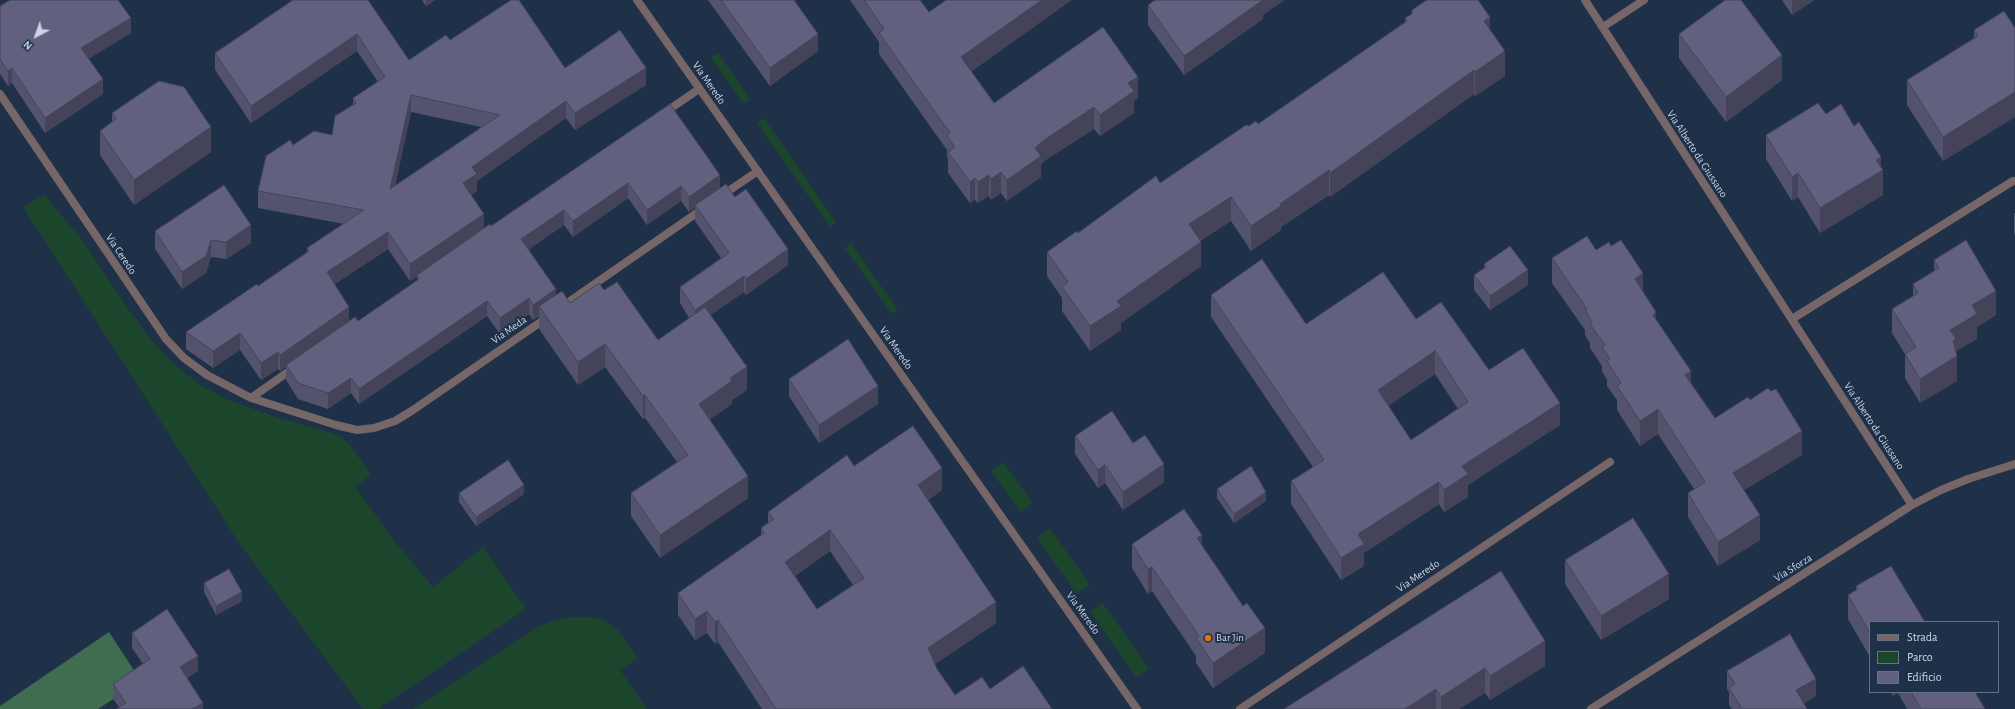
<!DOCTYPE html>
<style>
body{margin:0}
#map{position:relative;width:2015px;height:709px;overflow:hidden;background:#1e3148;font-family:"Alegreya Sans",sans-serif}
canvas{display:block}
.legend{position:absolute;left:1869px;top:621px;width:130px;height:72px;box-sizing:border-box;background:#1e3148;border:1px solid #637387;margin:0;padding:5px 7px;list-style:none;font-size:12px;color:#cad6e5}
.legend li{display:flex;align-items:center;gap:8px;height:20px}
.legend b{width:20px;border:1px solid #637387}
.north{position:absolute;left:16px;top:16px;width:40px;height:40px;-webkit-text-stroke:3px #1e3148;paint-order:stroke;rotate:221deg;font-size:11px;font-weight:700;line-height:16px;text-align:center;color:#cad6e5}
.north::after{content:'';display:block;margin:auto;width:14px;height:18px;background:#cad6e5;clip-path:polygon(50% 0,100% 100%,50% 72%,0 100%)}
</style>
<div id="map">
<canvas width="2015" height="709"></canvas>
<ul class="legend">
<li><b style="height:5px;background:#776668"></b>Strada</li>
<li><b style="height:11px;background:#1c462c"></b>Parco</li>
<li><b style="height:11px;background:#61607f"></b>Edificio</li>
</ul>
<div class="north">N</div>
</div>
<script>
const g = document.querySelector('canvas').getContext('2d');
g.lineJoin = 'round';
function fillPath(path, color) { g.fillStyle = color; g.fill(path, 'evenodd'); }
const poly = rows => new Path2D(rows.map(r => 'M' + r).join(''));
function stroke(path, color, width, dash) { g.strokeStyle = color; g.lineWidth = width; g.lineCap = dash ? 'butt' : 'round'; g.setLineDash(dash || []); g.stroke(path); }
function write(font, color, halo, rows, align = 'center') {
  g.font = font + ' "Alegreya Sans",sans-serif'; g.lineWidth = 4; g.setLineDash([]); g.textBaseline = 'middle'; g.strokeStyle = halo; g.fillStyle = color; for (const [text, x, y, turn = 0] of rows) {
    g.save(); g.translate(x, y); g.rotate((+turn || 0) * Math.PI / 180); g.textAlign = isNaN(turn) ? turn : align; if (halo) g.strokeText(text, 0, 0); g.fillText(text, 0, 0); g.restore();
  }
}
fillPath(poly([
 [718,53,750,99,744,104,711,58],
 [764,118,836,222,830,227,757,123],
 [44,195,81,238,133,316,154,343,172,362,199,384,228,400,276,417,329,432,341,437,350,445,371,475,355,487,396,543,433,587,483,547,526,609,378,709,363,709,239,543,23,207],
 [851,243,898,310,892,314,845,248],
 [1003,462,1033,503,1020,512,991,471],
 [1050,528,1090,585,1077,594,1037,538],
 [1103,603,1149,669,1136,677,1090,612],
 [571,617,591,617,605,621,617,629,638,658,620,670,647,709,413,709,537,627,556,620]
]), '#1c462c');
fillPath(poly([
 [109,632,141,681,98,709,0,709,0,706]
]), '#406d4f');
stroke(poly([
 [637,0,1137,709],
 [1585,0,1912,505],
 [1603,27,1644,0],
 [0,94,166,339,184,358,207,375,251,398,336,425,357,430,374,428,395,421,413,410,548,317],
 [664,113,699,89],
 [721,196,758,171],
 [560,308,704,208],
 [1792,319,2013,181],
 [251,398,295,367],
 [1240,709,1610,462],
 [1591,709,1912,505,1941,490,1968,479,2015,464]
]), '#776668', 8);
fillPath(poly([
 [293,0,409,60,450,40,565,68,646,85,575,130,566,118,477,181,477,191,471,195,484,229,491,226,670,104,720,188,735,197,788,265,746,295,744,292,710,315,747,390,732,400,732,404,710,419,748,498,660,558,631,516,631,493,677,462,645,418,643,419,605,367,578,385,539,329,539,316,533,320,529,314,500,334,487,316,359,404,351,393,328,409,298,399,286,380,286,367,280,371,278,369,261,380,240,350,213,368,186,349,186,332,258,286,307,253,307,248,344,224,258,208,258,191,293,145,332,135,353,105,353,98,378,82,357,51,251,123,215,70,215,53],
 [411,112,481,127,395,186],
 [628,198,647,225,681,201,689,212,695,208,695,221,721,258,680,287,680,303,689,318,658,340,604,290,570,303,556,295,529,249,564,225,573,237],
 [388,249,410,281,417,277,417,281,358,321,349,321,335,284],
 [422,0,435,0,426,6],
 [708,0,794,0,818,51,770,86],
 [850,0,920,0,994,103,1138,98,1134,101,1134,113,1100,136,1094,129,1044,161,1041,165,1041,177,1007,201,1001,193,991,200,989,196,978,203,975,200,970,203,948,173,948,158,947,157,947,150,879,54,879,42],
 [1782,0,1814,0,1792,15],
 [1148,5,1263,15,1263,19,1184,75,1148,25],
 [0,6,131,33,88,59,103,94,45,133,12,83,8,86,0,74],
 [1405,18,1490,29,1505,76,1475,96,1474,94,1330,197,1329,195,1281,227,1281,230,1251,251,1231,221,1200,241,1201,266,1121,323,1121,330,1090,351,1062,311,1062,298,1047,276,1047,252,1160,183,1249,126,1258,124,1405,22],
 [2015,28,2015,117,1943,161,1907,105,1907,80,1974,38,1974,30],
 [1679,34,1782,80,1726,122,1679,58],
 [112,113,211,152,134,205,100,155,100,131,112,122],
 [1826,114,1854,126,1881,167,1883,195,1820,233,1798,197,1792,201,1766,159,1766,135],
 [2014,213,2015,213,2015,235,2014,234],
 [155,231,251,243,226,259,211,257,206,273,182,289,155,249],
 [1611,246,1643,292,1656,319,1691,383,1715,418,1750,400,1802,455,1744,490,1760,540,1718,566,1688,517,1688,493,1694,489,1658,434,1640,446,1617,410,1617,400,1607,386,1607,379,1602,372,1602,366,1590,348,1590,343,1585,335,1585,330,1552,283,1552,258,1596,250],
 [1934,260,1996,315,1977,327,1977,339,1956,351,1957,381,1920,403,1905,378,1905,354,1892,333,1892,309,1913,297,1913,284,1934,271],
 [1484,264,1528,285,1490,310,1474,290,1474,275,1484,269],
 [1211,295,1306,324,1416,319,1489,370,1560,425,1468,485,1468,497,1444,512,1439,504,1364,553,1364,566,1341,580,1291,504,1291,481,1313,467,1211,317],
 [1435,374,1458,409,1411,440,1388,406],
 [789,379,878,404,819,443,789,396],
 [1075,436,1133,443,1164,482,1123,510,1105,483,1098,488,1075,454],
 [854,466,942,490,928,500,996,623,935,664,937,669,955,695,990,689,1052,709,762,709,718,642,715,644,707,633,695,640,678,615,678,593,761,535,761,528,768,523,768,512],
 [830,551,853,585,817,609,795,576],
 [1217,489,1266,501,1234,523,1217,498],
 [459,493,524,494,476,526,459,502],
 [1132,544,1202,546,1265,653,1213,688,1196,663,1196,656,1152,591,1148,594,1132,568],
 [1565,560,1669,599,1601,640,1565,584],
 [1501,571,1545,666,1490,700,1485,693,1459,709,1284,709],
 [204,583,242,601,216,615,204,592],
 [1856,586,1925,622,1870,622,1870,657,1848,619,1848,595,1856,590],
 [132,633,198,671,187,678,203,709,119,707,113,699,113,684,143,664,132,648],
 [1727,671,1816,696,1804,703,1807,709,1732,709,1729,705,1729,692,1727,689],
 [1891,692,1975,692,1985,709,1907,709,1898,693,1893,696]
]), '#53536d');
fillPath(poly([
 [426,0,435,0,426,6],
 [1042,0,1072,0,961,79,961,57],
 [1262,0,1285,0,1263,15,1263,19,1184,75,1184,56],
 [1792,0,1814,0,1792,15],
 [1490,17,1490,42,1484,21],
 [131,18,131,33,81,63,81,48],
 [357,34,357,51,251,123,251,106],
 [818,34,818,51,770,86,770,68],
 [1505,51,1505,76,1475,96,1475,72],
 [1782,55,1782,80,1726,122,1726,97],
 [12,68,12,83,8,86,8,71],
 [646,68,646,85,575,130,575,113],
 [1474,70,1474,94,1330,197,1330,173],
 [1138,77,1138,98,1134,101,1134,113,1100,136,1100,115,1128,83],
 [103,79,103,94,45,133,45,118],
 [2015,92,2015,117,1943,161,1943,137],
 [411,95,411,112,390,206,390,189],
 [566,101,566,118,477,181,477,191,463,200,463,183,472,167],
 [1094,107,1094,129,1044,161,1041,165,1041,177,1007,201,1007,180,1035,148,1044,140],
 [211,127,211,152,134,205,134,180],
 [1881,157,1881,172,1883,170,1883,195,1820,233,1820,208,1876,160],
 [1329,170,1329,195,1281,227,1281,230,1251,251,1251,226,1280,204],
 [1001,172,1001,193,991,200,991,179],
 [1798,173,1798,197,1792,201,1792,177],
 [720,175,720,191,695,205,695,208,689,212,689,197],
 [989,175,989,196,978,203,978,182],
 [975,178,975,200,970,203,970,182],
 [628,183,628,198,573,237,573,221],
 [681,186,681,201,647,225,647,210],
 [1231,197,1231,221,1189,248,1189,224],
 [564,210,564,225,521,254,521,239],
 [484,214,484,231,417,275,417,277,410,281,410,264],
 [251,225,251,243,226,259,226,242],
 [388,232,388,249,327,289,327,272],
 [211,240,211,257,206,273,182,289,182,272],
 [1201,242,1201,266,1121,323,1121,330,1090,351,1090,326,1117,301],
 [788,249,788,265,746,295,746,279],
 [1528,270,1528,285,1490,310,1490,296],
 [1643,273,1643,298,1635,279],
 [744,276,744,292,695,326,695,310],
 [556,289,556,304,539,306,539,316,533,320,533,305],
 [1996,291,1996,315,1977,327,1977,339,1956,351,1957,356,1957,381,1920,403,1920,379,1950,330,1972,305],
 [529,298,529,314,500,334,500,318],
 [487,301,487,316,359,404,359,389],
 [349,307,349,323,286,365,286,367,280,371,280,355],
 [1656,312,1656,337,1653,315],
 [240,333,240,350,213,368,213,351],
 [605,344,605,367,578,385,578,362],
 [1435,351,1435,374,1378,413,1378,390],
 [278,352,278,369,261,380,261,363],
 [747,367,747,390,732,400,732,404,699,427,699,404,730,378],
 [1691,371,1691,396,1685,375],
 [351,378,351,393,328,409,328,393],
 [878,386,878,404,819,443,819,425],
 [645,395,645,418,643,419,643,396],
 [1560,403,1560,425,1468,485,1468,497,1444,512,1444,490,1462,466],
 [1658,409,1658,434,1640,446,1640,421],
 [1802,431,1802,455,1733,497,1733,473],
 [1164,464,1164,482,1123,510,1123,492],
 [1105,465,1105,483,1098,488,1098,470],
 [942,468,942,490,918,506,918,485],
 [748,476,748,498,660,558,660,535],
 [1439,482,1439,504,1364,553,1364,566,1341,580,1341,558,1358,534],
 [524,485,524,494,476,526,476,517],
 [1266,492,1266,501,1234,523,1234,514],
 [1760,515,1760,540,1718,566,1718,542],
 [830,530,830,551,785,583,785,562],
 [1202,535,1202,559,1197,538],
 [1152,567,1152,591,1148,594,1148,569],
 [1669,574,1669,599,1601,640,1601,616],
 [242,592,242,601,216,615,216,606],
 [996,602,996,623,928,669,928,648],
 [707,611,707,633,695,640,695,619],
 [718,620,718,642,715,644,715,622],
 [1265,628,1265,653,1213,688,1213,663],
 [1545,641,1545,666,1490,700,1490,676],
 [198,656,198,671,180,682,180,667],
 [1485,668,1485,693,1459,709,1441,709,1441,697],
 [1816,679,1816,696,1796,708,1796,690],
 [1436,689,1436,709,1405,709],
 [1893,692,1898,692,1898,693,1893,696],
 [203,703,203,709,192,709]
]), '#444359');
const building = poly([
 [10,0,118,0,131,18,81,48,103,79,45,118,12,68,8,71,0,59,0,6,10,0],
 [293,0,368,0,409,60,446,35,450,40,511,0,519,0,565,68,620,30,646,68,575,113,566,101,472,167,477,174,463,183,484,214,410,264,388,232,327,272,349,307,280,355,278,352,261,363,240,333,213,351,186,332,257,284,258,286,309,251,307,248,364,210,258,191,266,156,290,140,293,145,314,131,332,135,335,116,356,103,353,98,385,77,357,34,251,106,215,53,293,0],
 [411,95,500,115,390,189,411,95],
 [721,0,794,0,818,34,770,68,721,0],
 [864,0,920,0,929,12,946,0,1042,0,961,57,994,103,1103,27,1138,77,1128,83,1134,91,1100,115,1094,107,1044,140,1035,148,1041,156,1007,180,1001,172,991,179,989,175,978,182,975,178,970,182,948,152,955,147,947,136,950,133,879,33,884,29,864,0],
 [1155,0,1263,0,1184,56,1148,5,1155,0],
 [1427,0,1478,0,1490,17,1484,21,1505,51,1475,72,1474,70,1330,173,1329,170,1280,204,1281,206,1251,226,1231,197,1189,224,1201,242,1117,301,1121,306,1090,326,1062,287,1068,282,1047,252,1077,231,1078,233,1156,176,1160,183,1246,125,1249,126,1256,121,1258,124,1407,21,1405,18,1412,14,1412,10,1427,0],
 [1725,0,1741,0,1782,55,1726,97,1679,34,1725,0],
 [2004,11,2015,28,2015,92,1943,137,1907,80,1978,36,1974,30,2004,11],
 [159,81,184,87,211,127,134,180,100,131,116,119,112,113,159,81],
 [1818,103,1826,114,1841,104,1854,126,1859,122,1881,157,1876,160,1883,170,1820,208,1798,173,1792,177,1766,135,1818,103],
 [670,104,720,175,689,197,681,186,647,210,628,183,573,221,564,210,521,239,556,289,533,305,529,298,500,318,487,301,359,389,351,378,328,393,298,383,286,365,355,317,358,321,419,279,417,275,490,224,491,226,670,104],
 [726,184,735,197,746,189,788,249,746,279,744,276,695,310,680,287,729,253,695,205,726,184],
 [224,185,251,225,226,242,211,240,206,256,182,272,155,231,224,185],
 [1587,236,1596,250,1609,242,1611,246,1621,240,1643,273,1635,279,1656,312,1653,315,1691,371,1685,375,1715,418,1748,397,1750,400,1768,388,1771,391,1776,389,1802,431,1733,473,1760,515,1718,542,1688,493,1705,482,1658,409,1640,421,1617,386,1621,383,1607,361,1610,359,1602,347,1605,345,1590,324,1592,322,1585,310,1587,309,1552,258,1587,236],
 [1966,240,1996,291,1972,305,1977,314,1950,330,1956,339,1953,341,1957,356,1920,379,1905,354,1916,347,1892,309,1918,293,1913,284,1939,268,1934,260,1966,240],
 [1510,246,1528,270,1490,296,1474,275,1486,267,1484,264,1510,246],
 [1262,259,1306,324,1383,272,1416,319,1441,302,1489,370,1523,348,1560,403,1462,466,1468,474,1444,490,1439,482,1358,534,1364,544,1341,558,1291,481,1324,460,1211,295,1262,259],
 [1435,351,1468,402,1411,440,1378,390,1435,351],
 [617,282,658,340,705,307,747,367,730,378,732,381,699,404,748,476,660,535,631,493,688,455,645,395,643,396,605,344,578,362,539,306,562,291,570,303,599,283,604,290,617,282],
 [848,339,878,386,819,425,789,379,848,339],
 [1112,411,1133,443,1145,435,1164,464,1123,492,1105,465,1098,470,1075,436,1112,411],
 [913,426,942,468,918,485,996,602,928,648,937,669,955,695,982,677,990,689,1023,666,1052,709,776,709,718,620,715,622,707,611,695,619,678,593,764,533,761,528,774,519,768,512,847,455,854,466,913,426],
 [830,530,864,578,817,609,785,562,830,530],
 [508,460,524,485,476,517,459,493,508,460],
 [1251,466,1266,492,1234,514,1217,489,1251,466],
 [1184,509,1202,535,1197,538,1243,606,1247,603,1265,628,1213,663,1196,638,1199,636,1152,567,1148,569,1132,544,1184,509],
 [1633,518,1669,574,1601,616,1565,560,1633,518],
 [1891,566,1925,622,1870,622,1870,633,1848,595,1858,589,1856,586,1891,566],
 [229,569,242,592,216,606,204,583,229,569],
 [1501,571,1545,641,1490,676,1485,668,1441,697,1436,689,1405,709,1284,709,1501,571],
 [167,609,198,656,180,667,203,703,192,709,116,709,126,703,113,684,150,659,132,633,167,609],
 [1790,634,1816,679,1796,690,1807,709,1742,709,1729,688,1735,684,1727,671,1790,634],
 [1911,692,1975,692,1985,709,1921,709,1911,692]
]);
fillPath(building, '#61607f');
stroke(building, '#444359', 1);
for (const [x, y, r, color] of [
 [1208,638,4,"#e8710a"]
]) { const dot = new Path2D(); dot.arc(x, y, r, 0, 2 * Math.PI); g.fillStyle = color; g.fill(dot); stroke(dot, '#1e3148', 1.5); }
write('11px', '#cad6e5', '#1e3148', [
 ["Via Meredo",709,83,55],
 ["Via Alberto da Giussano",1697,154,57],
 ["Via Ceredo",121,254,56],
 ["Via Meda",509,330,-35],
 ["Via Meredo",896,348,55],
 ["Via Alberto da Giussano",1874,426,57],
 ["Via Sforza",1793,568,-32],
 ["Via Meredo",1418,576,-34],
 ["Via Meredo",1083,613,54]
]);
write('11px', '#cad6e5', '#1e3148', [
 ["Bar Jin",1216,638]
], 'left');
</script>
